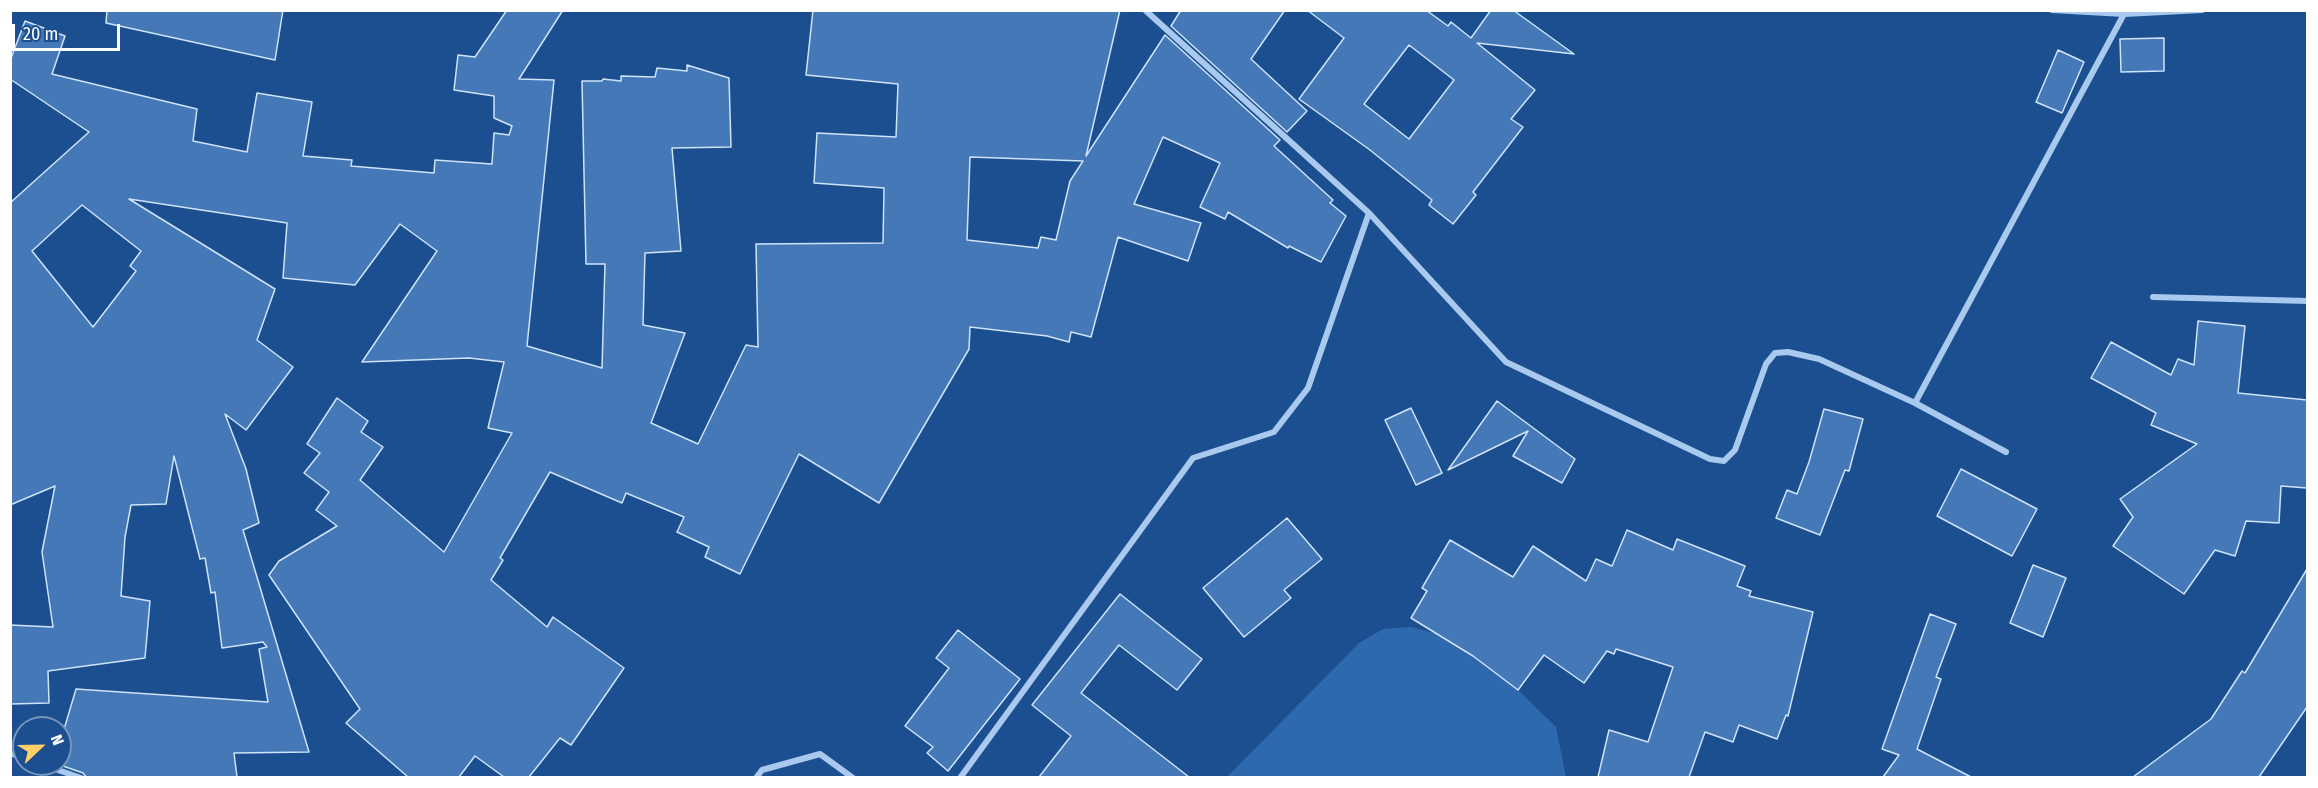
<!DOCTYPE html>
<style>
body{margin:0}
#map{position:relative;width:2318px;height:788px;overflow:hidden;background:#1b4f8f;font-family:"Fira Sans Condensed",sans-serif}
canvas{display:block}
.frame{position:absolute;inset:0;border:12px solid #fff;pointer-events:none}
.north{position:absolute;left:12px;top:716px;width:60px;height:60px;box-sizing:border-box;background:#1b4f8f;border:2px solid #7695bc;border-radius:50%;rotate:68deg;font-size:16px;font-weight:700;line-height:24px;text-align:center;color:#fff}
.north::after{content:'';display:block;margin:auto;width:21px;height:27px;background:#ffd166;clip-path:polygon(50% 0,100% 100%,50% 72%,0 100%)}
.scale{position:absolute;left:12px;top:24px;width:108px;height:27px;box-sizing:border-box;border:3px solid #fff;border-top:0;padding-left:8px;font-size:18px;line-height:21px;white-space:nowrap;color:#fff;-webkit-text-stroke:4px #1b4f8f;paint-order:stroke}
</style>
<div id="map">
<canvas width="2318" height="788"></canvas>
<div class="frame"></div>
<div class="north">N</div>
<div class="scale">20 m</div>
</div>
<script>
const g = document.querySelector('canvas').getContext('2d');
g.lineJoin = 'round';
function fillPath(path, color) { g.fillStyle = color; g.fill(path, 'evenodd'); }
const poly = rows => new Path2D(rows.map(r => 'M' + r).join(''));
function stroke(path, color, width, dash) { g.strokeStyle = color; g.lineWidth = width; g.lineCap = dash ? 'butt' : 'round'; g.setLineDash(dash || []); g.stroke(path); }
fillPath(poly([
 [1411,627,1438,634,1477,658,1518,690,1556,727,1566,777,1226,778,1359,643,1383,629]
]), '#2e69ad');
const building = poly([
 [107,10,283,10,275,60,106,23,107,10],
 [507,10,563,10,519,79,554,80,527,346,602,368,605,264,586,264,582,81,602,81,603,79,621,81,621,76,655,77,657,68,687,71,687,65,729,78,731,147,672,148,681,251,645,253,643,325,685,333,651,423,698,444,746,345,758,347,756,244,883,243,884,188,814,183,817,133,896,137,898,84,806,75,813,10,1120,10,1086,156,1165,35,1280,140,1274,146,1333,200,1330,203,1346,216,1321,262,1289,246,1288,248,1228,212,1225,219,1200,207,1220,163,1163,137,1134,204,1201,223,1188,261,1118,237,1091,337,1071,332,1069,342,1047,336,970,327,969,349,879,503,799,454,740,574,705,557,709,547,677,532,684,517,626,493,622,503,550,472,500,558,503,560,491,580,547,627,553,617,624,668,571,745,560,738,529,777,504,777,475,756,459,777,408,777,346,723,360,709,269,575,279,561,337,526,316,510,329,492,304,473,320,453,307,444,337,398,368,421,361,432,383,447,360,480,444,552,512,433,488,428,504,362,469,358,362,362,437,251,400,224,355,285,283,278,287,223,129,199,275,289,257,340,293,367,246,430,225,414,246,469,259,523,243,530,309,752,234,753,237,777,86,777,83,773,60,765,60,743,76,689,268,702,259,649,267,647,263,642,222,648,215,592,211,593,205,558,200,559,174,456,166,504,131,505,125,537,121,596,150,601,145,658,48,671,49,703,10,704,10,625,53,627,42,552,55,486,10,505,10,203,89,132,10,79,10,61,25,21,65,36,52,74,197,109,193,141,247,152,257,93,312,102,303,156,352,160,351,166,434,173,435,160,492,164,494,133,509,135,512,126,494,118,494,96,454,90,458,55,475,57,507,10],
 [970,157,1083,161,1070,181,1056,240,1041,237,1038,248,967,240,970,157],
 [82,205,141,251,130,266,136,271,93,327,32,251,82,205],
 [1181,10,1285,10,1251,59,1307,111,1287,132,1171,26,1181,10],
 [1307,10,1426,10,1448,26,1451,22,1471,38,1491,10,1513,10,1574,54,1477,43,1535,90,1511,119,1523,127,1473,192,1476,195,1453,224,1429,205,1432,200,1370,150,1299,99,1344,38,1307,10],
 [1409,45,1454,80,1409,139,1364,104,1409,45],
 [2164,38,2164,71,2121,72,2120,39,2164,38],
 [2058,50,2084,62,2062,113,2036,102,2058,50],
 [2198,321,2245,326,2238,393,2307,400,2307,488,2281,486,2279,523,2246,521,2235,556,2215,550,2184,594,2113,546,2133,517,2120,499,2197,444,2151,425,2156,413,2091,378,2111,342,2171,375,2178,359,2194,365,2198,321],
 [1497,401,1575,459,1562,483,1513,456,1528,431,1448,470,1497,401],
 [1411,408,1442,473,1416,485,1385,420,1411,408],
 [1824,409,1863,419,1849,471,1845,470,1820,535,1776,518,1787,490,1797,494,1809,462,1824,409],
 [1961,469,2037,509,2012,556,1937,516,1961,469],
 [1287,518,1322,559,1284,590,1291,598,1244,637,1203,588,1287,518],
 [1627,530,1673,550,1677,539,1745,566,1737,586,1751,591,1749,596,1813,612,1788,716,1786,715,1777,739,1739,725,1733,742,1705,732,1689,777,1598,777,1609,730,1648,742,1673,667,1616,649,1614,654,1607,651,1584,683,1544,655,1518,690,1473,656,1411,618,1427,591,1422,588,1450,540,1513,577,1533,546,1586,581,1596,559,1612,566,1627,530],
 [2033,565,2066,578,2043,637,2010,623,2033,565],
 [2307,569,2307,707,2259,777,2133,777,2211,719,2242,671,2245,673,2307,569],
 [1120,594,1202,659,1177,690,1119,645,1081,693,1189,777,1039,777,1071,736,1032,705,1120,594],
 [1930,614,1956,624,1936,677,1941,679,1917,749,1971,777,1883,777,1899,755,1882,749,1930,614],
 [958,630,1020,679,948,771,927,753,933,747,905,726,949,668,936,658,958,630]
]);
fillPath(building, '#4478b7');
stroke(building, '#cfe3fa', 1.5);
stroke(poly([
 [1145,10,1369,213,1506,362,1710,459,1724,461,1735,450,1766,364,1775,353,1788,352,1819,359,1915,403,2006,452],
 [2052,10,2124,14,2202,10],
 [2153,297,2308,301],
 [1915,403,2124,14],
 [10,753,24,758],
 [41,764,81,778],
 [756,778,762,770,820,754,853,778],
 [960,778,1193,458,1274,432,1308,388,1369,213]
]), '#a9c9ee', 6);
</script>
